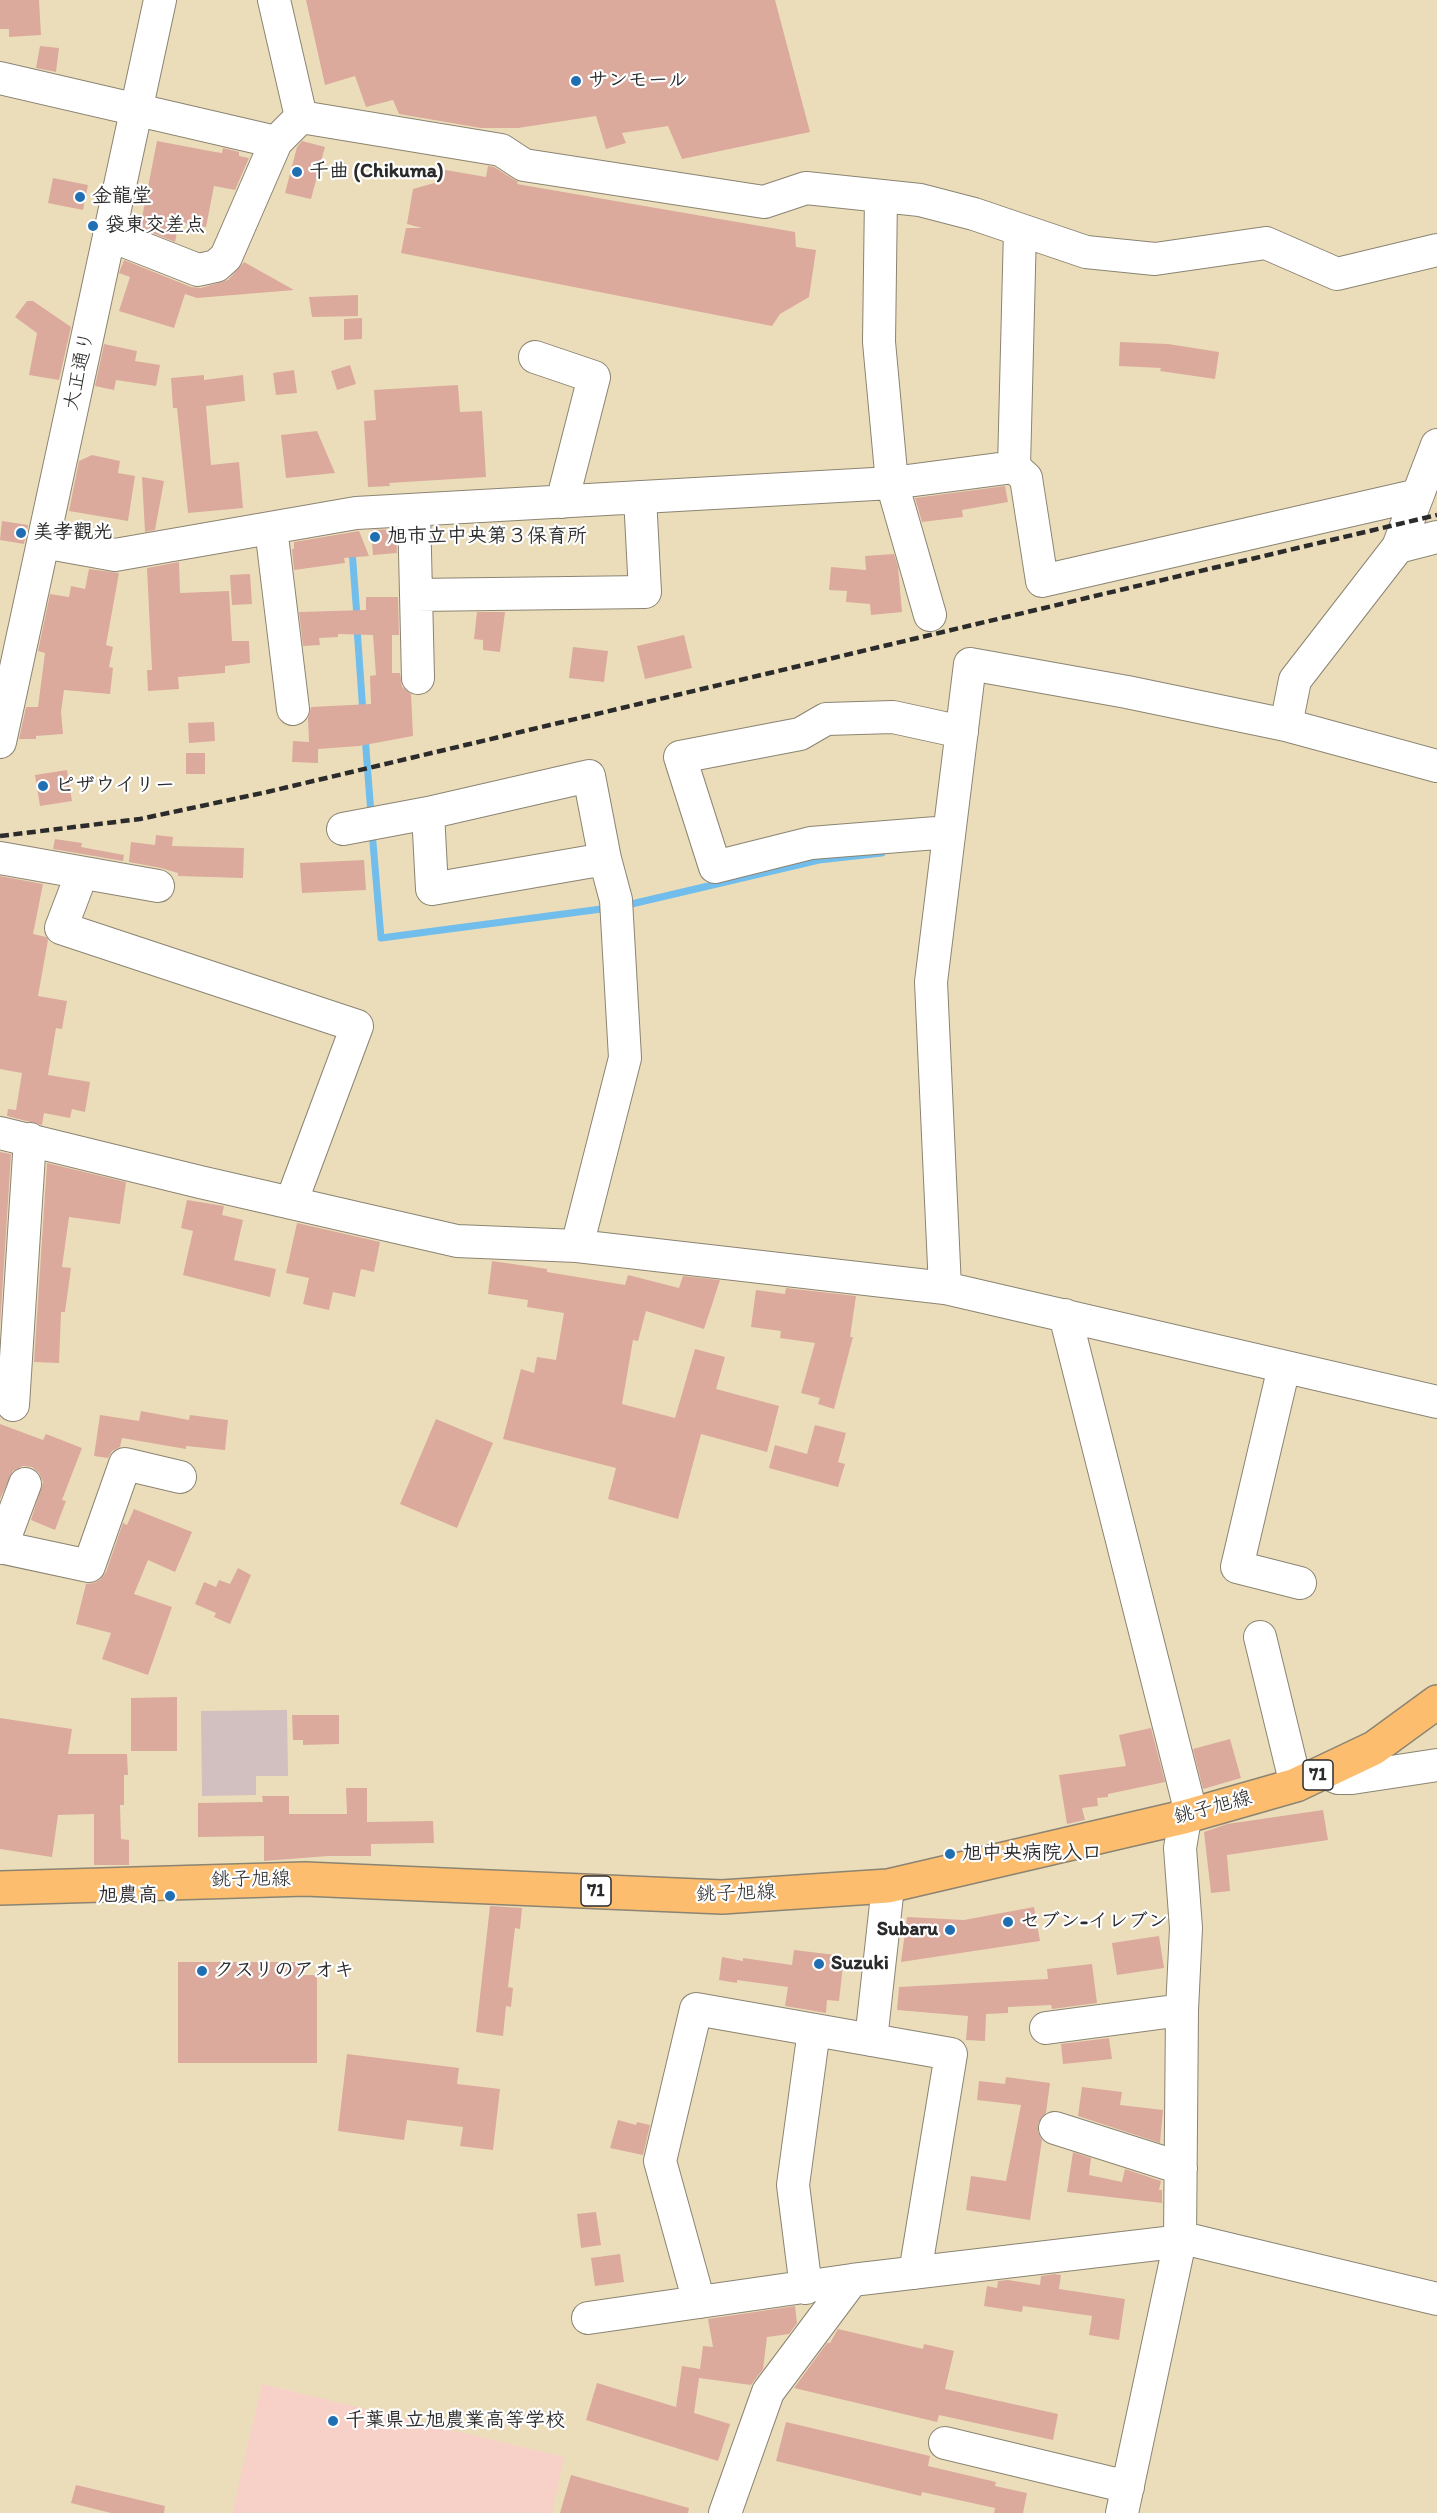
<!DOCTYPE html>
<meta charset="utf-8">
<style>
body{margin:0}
canvas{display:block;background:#ebddba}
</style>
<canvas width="1437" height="2513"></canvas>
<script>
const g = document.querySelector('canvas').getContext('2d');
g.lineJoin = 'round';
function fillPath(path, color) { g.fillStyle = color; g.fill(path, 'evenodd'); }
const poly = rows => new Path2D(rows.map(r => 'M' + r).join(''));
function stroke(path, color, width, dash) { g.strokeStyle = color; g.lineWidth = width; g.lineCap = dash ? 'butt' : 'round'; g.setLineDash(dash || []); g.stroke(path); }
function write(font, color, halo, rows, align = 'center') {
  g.font = font + ' Itim,"Klee One",sans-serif'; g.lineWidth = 4.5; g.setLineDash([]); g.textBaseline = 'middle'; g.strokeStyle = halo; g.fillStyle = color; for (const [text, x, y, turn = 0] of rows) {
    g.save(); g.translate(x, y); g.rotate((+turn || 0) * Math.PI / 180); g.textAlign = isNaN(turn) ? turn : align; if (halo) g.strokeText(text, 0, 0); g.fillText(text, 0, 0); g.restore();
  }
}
fillPath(poly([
 [262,2384,564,2457,552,2513,232,2513]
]), '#f7d1c7');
fillPath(poly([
 [287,1710,288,1776,256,1776,256,1795,202,1796,201,1711]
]), '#d2bfc0');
stroke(poly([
 [352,550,357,617],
 [357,628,363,713],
 [365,736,371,814],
 [372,831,381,938,609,908],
 [623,906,819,860,882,853]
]), '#71bdeb', 7);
fillPath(poly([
 [0,0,39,0,41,35,9,37,9,29,0,29],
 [306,0,775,0,810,132,682,159,668,126,622,133,626,143,606,149,596,116,518,128,481,128,399,114,393,100,366,107,355,76,325,85],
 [40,46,59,48,56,72,36,68],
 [157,141,215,152,222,153,223,148,239,152,239,156,249,158,235,190,214,186,206,227,179,222,175,242,140,228],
 [302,141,325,147,311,199,285,193,297,147],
 [488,166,494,167,518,182,517,184,795,232,796,247,816,250,809,297,780,314,772,326,401,253,406,228,422,228,407,224,413,189,438,182,440,169,486,177],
 [53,178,88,185,83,210,48,203],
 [124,260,191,287,201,288,228,280,244,262,294,290,197,298,185,294,174,328,119,311,130,277,119,273],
 [358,295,358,316,312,317,309,297],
 [27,301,33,301,71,327,59,380,29,375,37,333,15,317],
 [362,318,362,339,344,340,344,319],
 [1120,342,1168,344,1219,352,1215,379,1160,371,1161,368,1119,366],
 [104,344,137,351,135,361,160,365,156,386,116,380,114,390,95,386],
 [350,365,356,384,337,390,331,371],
 [294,370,297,393,276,395,273,373],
 [204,375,204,380,243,375,245,401,206,406,211,465,239,462,243,508,188,513,177,408,173,408,171,378],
 [458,385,460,412,482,411,486,477,389,483,390,486,368,487,364,421,376,420,374,390],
 [317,431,335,473,286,478,281,435],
 [92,455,120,461,118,473,135,476,128,521,69,511,79,461],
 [142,477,164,481,155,530,145,532],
 [1005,486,1008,502,962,510,963,517,922,522,915,498],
 [2,521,28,525,24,544,0,540],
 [396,529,397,553,373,555,371,530],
 [359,531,369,556,344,558,345,563,294,570,292,549,294,549,294,542],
 [894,554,898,567,902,612,871,615,870,604,846,602,847,591,829,590,831,567,866,570,865,556],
 [179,562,180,593,229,591,232,641,249,641,250,663,225,666,225,673,178,677,179,689,148,691,147,670,152,670,147,568],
 [89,569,119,573,106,645,113,647,109,667,113,668,110,694,64,690,61,712,63,734,36,736,36,739,19,739,26,707,38,707,45,653,38,651,50,594,69,597,71,586,85,589],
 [250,574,252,604,232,605,230,575],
 [366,597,398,597,399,635,392,635,392,673,400,673,402,687,411,694,413,736,359,746,318,749,318,763,292,762,293,741,309,742,308,719,311,707,371,704,370,676,376,675,373,635,338,634,338,637,319,638,320,645,303,646,299,612,366,610],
 [477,612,505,612,500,652,483,650,483,640,474,639],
 [684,635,692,668,645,679,637,646],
 [573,647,608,651,604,682,569,678],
 [214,722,215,741,189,743,188,723],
 [186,753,205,753,205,774,186,774],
 [67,770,72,801,40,806,35,775],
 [156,835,173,837,172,846,244,848,243,878,178,876,178,873,161,868,129,862,131,842,155,845],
 [55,839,82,843,81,847,124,855,123,861,53,849],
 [364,860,366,890,302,893,300,863],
 [0,876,43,884,33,934,46,937,48,940,38,996,67,1001,62,1029,56,1028,48,1075,90,1082,85,1112,72,1109,70,1118,44,1113,42,1125,7,1116,8,1109,16,1110,22,1073,0,1069],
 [0,1152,11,1154,0,1326],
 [47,1163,126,1182,120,1224,69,1217,62,1267,71,1268,65,1312,61,1312,59,1363,34,1362],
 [187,1200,224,1206,222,1215,243,1220,234,1260,276,1269,270,1297,183,1275,193,1231,181,1228],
 [297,1223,380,1242,374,1272,361,1269,355,1297,333,1292,329,1310,303,1304,309,1278,286,1273],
 [492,1261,547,1269,547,1272,625,1285,628,1275,679,1288,683,1276,720,1280,704,1329,646,1311,638,1341,633,1340,622,1404,675,1418,695,1349,725,1357,716,1389,779,1406,767,1452,701,1434,678,1519,608,1499,616,1468,503,1439,521,1369,534,1373,537,1357,556,1360,564,1313,527,1307,528,1300,488,1294],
 [786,1288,856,1296,850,1337,853,1337,834,1409,818,1404,820,1398,801,1393,815,1343,780,1338,781,1331,751,1327,756,1290,785,1294],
 [141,1411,189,1420,190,1415,228,1420,225,1450,186,1446,186,1449,122,1438,120,1447,112,1451,108,1458,94,1456,100,1415,139,1421],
 [436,1419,493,1443,457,1528,400,1504],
 [0,1424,43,1440,46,1434,82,1448,62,1500,66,1501,55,1530,31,1520,43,1482,39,1473,32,1467,23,1466,13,1471,0,1499],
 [815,1425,846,1433,838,1462,845,1464,838,1487,769,1468,775,1445,807,1454],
 [134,1509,192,1532,175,1572,148,1560,134,1594,172,1607,148,1675,102,1659,111,1633,76,1624,86,1584,94,1583,101,1579,106,1572,123,1523,127,1525],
 [238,1568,251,1575,230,1624,214,1617,216,1613,195,1604,204,1582,216,1587,219,1580,230,1584],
 [177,1697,177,1751,131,1751,131,1698],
 [292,1715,339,1715,339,1744,303,1745,303,1740,293,1740],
 [0,1718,72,1729,68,1754,127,1754,128,1775,124,1775,124,1805,120,1805,121,1839,129,1840,129,1865,94,1865,94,1814,58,1815,52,1857,0,1849],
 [1151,1728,1165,1782,1108,1794,1108,1797,1097,1798,1098,1806,1082,1808,1085,1820,1067,1824,1059,1775,1126,1766,1119,1735],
 [1230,1739,1241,1778,1203,1789,1193,1749],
 [346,1788,367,1788,367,1822,433,1821,434,1843,371,1844,371,1856,328,1856,264,1861,264,1836,198,1837,198,1803,263,1802,262,1796,289,1796,289,1814,347,1814],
 [1323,1810,1328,1840,1227,1855,1230,1891,1211,1893,1204,1832,1227,1824],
 [490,1906,522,1908,520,1929,515,1928,508,1987,513,1988,511,2007,506,2006,503,2036,476,2032],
 [1034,1907,1040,1941,901,1962,907,1917,964,1920],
 [1159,1936,1164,1968,1117,1975,1112,1943],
 [794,1950,844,1956,839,2001,827,2000,826,2013,785,2006,788,1987,737,1980,737,1983,719,1980,722,1957,743,1961,743,1958,792,1965],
 [178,1962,301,1962,301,1975,317,1975,317,2063,178,2063],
 [1092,1964,1097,2003,1052,2009,1051,2005,1008,2007,1008,2013,986,2014,985,2041,966,2040,968,2016,897,2010,899,1987,1048,1979,1047,1969],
 [1109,2038,1112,2059,1063,2064,1061,2044],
 [347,2054,459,2068,457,2084,500,2089,493,2150,460,2146,463,2127,407,2120,404,2140,338,2131],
 [1006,2077,1050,2083,1046,2113,1038,2123,1038,2132,1042,2140,1030,2220,966,2210,971,2176,1006,2181,1021,2105,977,2100,979,2081,1005,2084],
 [1082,2087,1122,2092,1120,2105,1163,2110,1160,2143,1078,2116],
 [618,2120,636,2125,637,2122,650,2125,643,2155,610,2148],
 [1073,2152,1091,2158,1089,2175,1122,2182,1125,2169,1161,2181,1159,2190,1162,2190,1162,2203,1067,2192],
 [596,2212,601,2245,581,2248,577,2214],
 [620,2254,624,2282,595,2286,591,2258],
 [1055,2274,1061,2275,1059,2289,1125,2299,1119,2340,1089,2335,1092,2316,1023,2306,1022,2312,984,2306,987,2286,997,2288,998,2281,1008,2280,1040,2285,1041,2276],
 [795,2306,797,2323,789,2334,767,2337,763,2369,751,2385,699,2378,694,2413,730,2424,718,2461,586,2420,597,2383,676,2407,682,2366,700,2369,703,2346,713,2347,708,2319],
 [838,2329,923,2349,924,2344,954,2351,945,2389,1058,2414,1053,2440,939,2415,937,2422,794,2388,827,2343,830,2343],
 [786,2422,930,2456,928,2466,996,2482,995,2486,1027,2493,1023,2513,994,2513,995,2508,963,2501,922,2492,921,2496,776,2461],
 [571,2475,689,2508,688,2513,560,2513],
 [76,2485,165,2506,164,2513,111,2513,71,2503]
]), '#dbaa9d');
const minor = poly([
 [0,78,276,142],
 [301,117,501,150,524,165,764,202,806,188,920,200,974,214,1086,252,1155,259,1266,243,1337,274,1437,250],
 [881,196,879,342,892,483,930,615],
 [109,235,198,270,216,266,226,257,276,142,301,117,274,0],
 [535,357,594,377,562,502],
 [1014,467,1026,478,1042,581,1418,495],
 [414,510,418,678],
 [271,528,293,709],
 [43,542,115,555,356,513,892,483,1014,467,1020,230],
 [1398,547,1437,445],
 [416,595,645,592,640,497],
 [1286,725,1295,680,1398,547,1437,537],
 [0,742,160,0],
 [428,813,432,889,605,859],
 [343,829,428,813,589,776,605,859,616,900,625,1058,577,1246],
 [949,832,811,843,715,867,680,757,800,734,826,719,893,717,962,732],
 [0,858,158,886],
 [82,873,61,928,357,1026,291,1203],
 [0,1133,200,1182,457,1241,577,1246,945,1288,1437,1402],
 [945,1288,931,982,970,664,1127,692,1286,725,1437,766],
 [1065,1315,1188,1801,1180,1848,1186,1928,1182,2010,1180,2241,1122,2513],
 [1284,1367,1237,1567,1300,1583],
 [13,1405,30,1139],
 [0,1547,89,1566,125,1464,180,1477],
 [1,1548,25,1484],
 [1260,1637,1296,1785],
 [1325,1772,1338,1778,1352,1778,1437,1765],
 [1046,2028,1182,2010],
 [871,2040,888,1886],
 [1055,2128,1181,2168],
 [806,2288,793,2185,814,2030],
 [699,2302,660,2161,696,2009,951,2054,915,2273],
 [588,2318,852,2280,1191,2240,1437,2299],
 [945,2443,1128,2487],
 [725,2513,768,2392,852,2280]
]);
const major = poly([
 [0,1888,305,1879,722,1897,888,1886,1184,1817,1296,1785,1374,1748,1437,1702]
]);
stroke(minor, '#8b8472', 34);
stroke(major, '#8b8472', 36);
stroke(minor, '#fff', 32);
stroke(major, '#fcbd6f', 33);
stroke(poly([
 [0,836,140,819,267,792,1437,515]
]), '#2b2b2b', 4.5, [9, 4.5]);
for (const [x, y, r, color] of [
 [576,81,6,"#1f6fb2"],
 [297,172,6,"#1f6fb2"],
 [80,197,6,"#1f6fb2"],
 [93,226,6,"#1f6fb2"],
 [21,533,6,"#1f6fb2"],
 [375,537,6,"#1f6fb2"],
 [43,786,6,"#1f6fb2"],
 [950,1854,6,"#1f6fb2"],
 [170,1896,6,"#1f6fb2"],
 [1008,1922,6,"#1f6fb2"],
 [950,1930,6,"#1f6fb2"],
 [819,1964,6,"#1f6fb2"],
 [202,1971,6,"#1f6fb2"],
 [333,2421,6,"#1f6fb2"]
]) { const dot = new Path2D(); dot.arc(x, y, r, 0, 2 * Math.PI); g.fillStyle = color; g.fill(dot); stroke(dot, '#fff', 2); }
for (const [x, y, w] of [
 [1318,1775,30],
 [596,1891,30]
]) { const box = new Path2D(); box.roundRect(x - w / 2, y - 15, w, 30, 4.5); g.fillStyle = '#fff'; g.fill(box); stroke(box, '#2b2b2b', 1.5); }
write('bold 18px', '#2b2b2b', null, [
 ["71",1318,1775],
 ["71",596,1891]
]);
write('bold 20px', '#2b2b2b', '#fff', [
 ["サンモール",588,81],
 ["千曲 (Chikuma)",309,172],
 ["金龍堂",92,197],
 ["袋東交差点",105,226],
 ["美孝觀光",33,533],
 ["旭市立中央第３保育所",387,537],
 ["ピザウイリー",55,786],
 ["旭中央病院入口",962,1854],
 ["旭農高",158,1896,"right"],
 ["セブン-イレブン",1020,1922],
 ["Subaru",938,1930,"right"],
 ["Suzuki",831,1964],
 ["クスリのアオキ",214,1971],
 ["千葉県立旭農業高等学校",345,2421]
], 'left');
write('20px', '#2b2b2b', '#fff', [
 ["大正通り",80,371,-78],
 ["銚子旭線",1213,1808,-15],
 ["銚子旭線",251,1880,-1],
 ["銚子旭線",736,1894,-2]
]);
</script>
